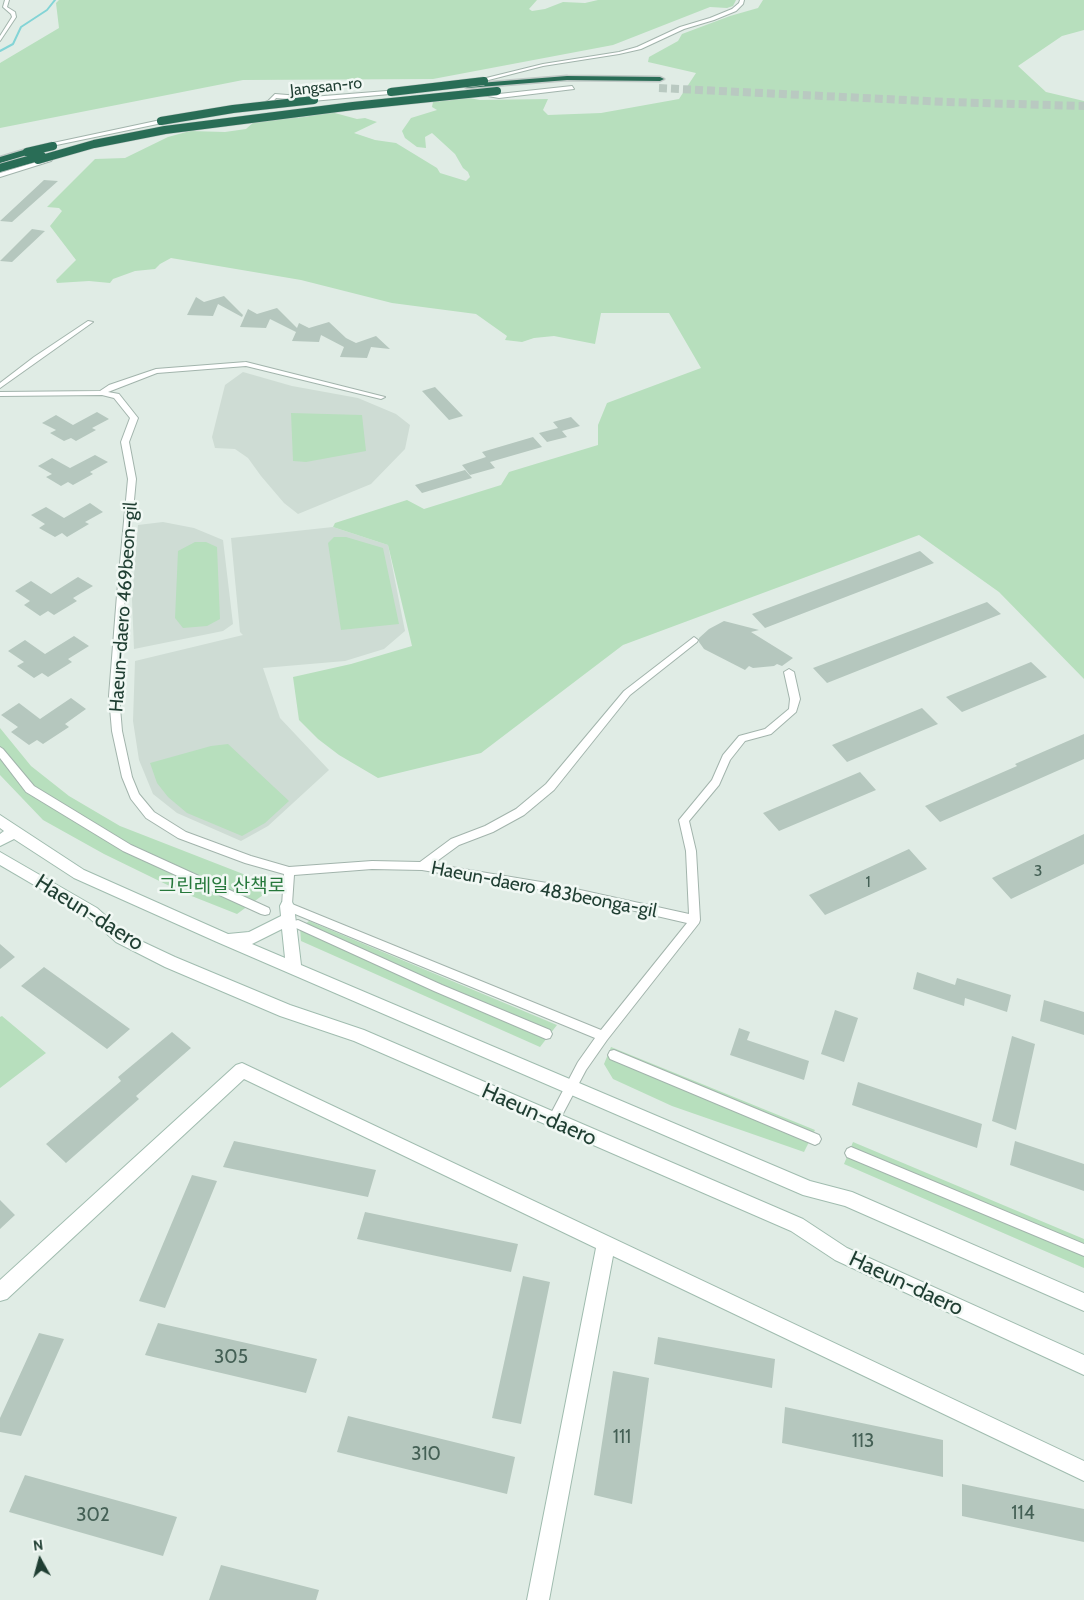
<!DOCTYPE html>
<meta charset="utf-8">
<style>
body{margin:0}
#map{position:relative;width:1084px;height:1600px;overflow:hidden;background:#e0ece5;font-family:Cabin,sans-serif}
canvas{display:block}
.north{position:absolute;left:15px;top:1535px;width:50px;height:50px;-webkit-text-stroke:4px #f1f8f4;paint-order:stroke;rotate:353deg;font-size:14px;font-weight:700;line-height:20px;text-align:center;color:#1f3e32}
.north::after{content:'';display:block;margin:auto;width:18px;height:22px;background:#1f3e32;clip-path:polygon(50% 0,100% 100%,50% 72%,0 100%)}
</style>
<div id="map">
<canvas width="1084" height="1600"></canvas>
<div class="north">N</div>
</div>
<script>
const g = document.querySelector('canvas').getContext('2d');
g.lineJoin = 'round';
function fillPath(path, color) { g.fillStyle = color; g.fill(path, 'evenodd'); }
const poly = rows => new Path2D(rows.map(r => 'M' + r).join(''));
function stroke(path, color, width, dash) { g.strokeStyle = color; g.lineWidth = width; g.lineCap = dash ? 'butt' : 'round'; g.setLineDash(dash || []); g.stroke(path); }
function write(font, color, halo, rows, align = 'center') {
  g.font = font + ' Cabin,"Noto Sans KR",sans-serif'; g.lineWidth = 5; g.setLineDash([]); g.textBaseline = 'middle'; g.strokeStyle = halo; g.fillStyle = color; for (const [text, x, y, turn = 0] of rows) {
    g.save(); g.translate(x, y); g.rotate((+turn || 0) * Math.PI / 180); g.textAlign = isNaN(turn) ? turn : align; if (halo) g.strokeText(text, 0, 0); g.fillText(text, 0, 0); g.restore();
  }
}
fillPath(poly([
 [243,372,292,386,358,398,396,414,410,425,405,449,371,484,298,514,284,503,261,476,248,458,235,449,215,448,212,437,225,385],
 [163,522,194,528,223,540,233,624,223,631,134,649,132,600,138,525],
 [333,527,388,545,405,631,384,649,345,661,263,668,280,718,329,770,268,826,241,841,177,813,153,794,139,760,133,721,135,661,243,635,240,632,231,538]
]), '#cedcd4');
fillPath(poly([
 [59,0,537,0,529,9,532,11,545,9,563,2,585,3,598,0,736,0,733,6,727,8,710,7,613,45,433,79,243,80,0,128,0,63,59,28,56,3],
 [763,0,1084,0,1084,30,1062,36,1018,66,1046,92,1084,101,1084,679,999,592,919,535,623,645,481,753,378,778,339,755,318,739,299,720,293,677,351,664,412,646,388,545,333,527,335,523,407,500,424,509,501,485,509,472,598,445,598,425,607,403,701,368,669,313,601,313,595,344,554,336,534,338,522,342,505,340,507,336,476,314,392,303,301,280,171,258,160,264,155,269,135,271,113,279,110,283,89,281,57,283,56,280,76,260,50,226,62,211,59,208,47,207,95,159,125,158,168,137,190,131,225,132,246,129,255,121,304,117,331,112,357,119,365,118,377,122,354,133,375,140,396,143,437,168,440,173,466,181,470,177,468,172,463,168,455,154,432,133,425,137,426,148,417,147,405,138,402,131,411,118,437,110,432,107,433,102,469,98,480,100,548,99,543,110,548,115,601,113,679,99,696,73,648,62,649,57,678,41,682,34,730,16,758,8],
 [291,413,362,415,366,451,306,462,293,461],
 [334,537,346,537,383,548,399,624,341,630,328,543],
 [195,542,206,542,217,547,220,619,207,626,183,628,175,618,178,551],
 [0,728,31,766,69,796,120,826,256,879,263,895,237,914,184,893,104,854,43,820,0,775],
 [228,744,289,801,265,823,242,836,187,813,168,797,157,783,150,763,211,746],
 [309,921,557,1025,540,1047,301,941,300,928],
 [2,1016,46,1053,0,1088,0,1017],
 [611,1047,815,1130,804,1152,672,1106,613,1079,604,1064],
 [853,1142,1084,1239,1084,1268,844,1164]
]), '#b7dfbd');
stroke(poly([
 [0,51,13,44,21,27,47,10,55,0]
]), '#83d4d6', 2);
fillPath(poly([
 [44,180,58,181,12,222,0,221],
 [32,229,45,231,12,262,0,261],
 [224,296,243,315,242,317,218,304,213,316,187,315,196,297,204,302],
 [277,308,297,328,299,323,309,328,329,322,346,338,356,343,376,336,390,349,371,347,367,358,340,357,344,347,321,335,319,342,292,341,296,332,270,319,266,328,240,327,248,309,257,314],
 [435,387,463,416,449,420,422,391],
 [97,412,109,419,92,428,96,430,76,441,71,438,64,441,50,433,56,430,42,423,56,415,73,425],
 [571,417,580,426,562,431,567,437,547,442,539,433,558,428,553,422],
 [533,437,542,447,490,462,495,468,470,475,462,465,486,457,482,452],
 [95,455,108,462,90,472,93,474,73,485,68,482,61,486,46,477,52,474,38,466,52,458,70,468],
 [465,470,472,478,422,493,415,485],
 [90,503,103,512,85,522,89,524,67,537,62,533,55,537,39,528,45,524,31,515,46,507,64,518],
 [920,551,934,563,765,628,752,614],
 [78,577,93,586,73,598,77,601,54,615,48,611,40,616,24,605,30,601,15,591,31,581,51,594],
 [987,602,1001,614,827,683,813,668],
 [724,621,759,630,751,632,793,658,782,666,777,664,774,666,753,668,749,666,745,670,704,649,699,642,699,638,709,629],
 [74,636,89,646,68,659,72,662,48,677,42,673,34,678,17,666,24,662,8,651,25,640,45,654],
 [1031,662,1047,677,962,712,946,697],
 [71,698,86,709,65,724,69,727,43,744,37,740,29,745,11,732,18,727,1,715,19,703,40,719],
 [922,708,938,724,847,762,832,745],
 [1084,734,1084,759,1023,786,940,822,925,806,1017,766,1015,764],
 [860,772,876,790,779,831,763,813],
 [1084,834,1084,864,1011,899,992,878],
 [909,849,927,869,825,915,809,895],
 [0,944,15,957,0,969],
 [44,967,130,1029,107,1049,21,986],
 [917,972,955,985,957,978,1011,995,1007,1012,965,998,964,1006,913,989],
 [1044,1000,1084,1012,1084,1035,1040,1021],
 [835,1010,858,1018,844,1062,821,1054],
 [739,1028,750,1032,747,1040,809,1061,804,1080,730,1055],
 [172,1032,191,1048,136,1096,139,1099,66,1163,46,1144,121,1081,118,1077],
 [1012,1036,1035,1044,1016,1130,992,1121],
 [858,1082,982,1124,977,1148,852,1105],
 [234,1141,376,1170,368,1197,223,1167],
 [1015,1141,1084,1164,1084,1191,1010,1165],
 [192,1175,217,1181,165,1308,139,1301],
 [0,1200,15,1215,0,1229],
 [365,1212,518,1244,511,1272,357,1239],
 [523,1276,550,1282,521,1424,492,1418],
 [158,1323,317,1359,306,1393,145,1355],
 [39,1333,64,1339,21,1436,0,1432,0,1418],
 [658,1337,775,1359,772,1388,654,1364],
 [613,1371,649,1378,632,1504,594,1495],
 [785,1407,943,1440,943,1477,782,1443],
 [348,1416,515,1457,507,1494,337,1452],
 [25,1475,177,1517,163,1556,9,1512],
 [962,1484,1084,1509,1084,1542,962,1516],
 [221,1565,319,1590,316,1600,209,1600]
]), '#b5c7be');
stroke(poly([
 [659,88,946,102,1084,106]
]), '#b9c9c1', 8, [8, 4]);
const street = poly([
 [5,0,9,0,7,7,15,12,16,17,0,41,0,36,12,17,11,14,3,7,5,0],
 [740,0,744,0,743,4,736,11,714,20,684,29,641,49,619,54,543,66,473,84,470,82,543,64,619,52,637,47,680,27,710,18,732,9,739,3,740,0],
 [572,86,574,89,499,98,477,94,480,92,499,94,572,86],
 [399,90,401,93,312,101,276,98,272,103,261,107,258,105,268,101,275,94,312,97,399,90],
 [170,118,172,119,172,121,42,148,39,146,170,118],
 [49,158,52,160,51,161,0,177,0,173,49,158],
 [88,321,93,322,0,388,0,383,34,357,88,321],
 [246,362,385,397,381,399,246,366,157,373,108,392,119,394,138,418,129,442,136,479,125,595,119,696,122,731,132,777,139,794,154,812,186,832,251,856,289,867,372,861,420,862,451,839,485,826,516,809,546,784,624,691,694,637,698,640,697,642,630,695,554,790,524,815,493,832,459,845,433,864,553,884,689,914,686,851,679,820,712,780,723,755,739,736,765,729,789,709,790,699,784,672,789,669,794,672,800,699,796,712,771,734,745,741,730,760,719,785,689,821,696,851,700,920,699,923,607,1040,586,1070,557,1125,553,1127,549,1125,547,1121,578,1062,595,1038,283,909,282,906,284,874,245,863,178,838,146,818,131,799,122,777,112,731,109,696,117,595,128,479,121,442,130,418,114,398,102,395,0,396,0,392,100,391,109,385,156,369,246,362],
 [372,869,422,870,553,892,687,923,601,1030,292,904,294,875,372,869],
 [0,747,3,749,34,786,131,845,269,908,270,911,269,914,265,915,261,914,123,851,26,792,0,758,0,747],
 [298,920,442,985,550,1030,552,1034,550,1038,546,1039,434,991,294,927,293,924,294,921,298,920],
 [614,1050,819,1135,821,1139,819,1143,815,1145,610,1059,608,1055,610,1051,614,1050],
 [851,1147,1084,1244,1084,1256,847,1157,845,1153,847,1149,851,1147]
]);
const secondary = poly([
 [0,815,84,870,228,934,249,932,281,916,280,906,282,902,287,900,292,902,294,906,301,965,810,1181,852,1192,1084,1293,1084,1311,845,1206,803,1195,217,942,74,878,14,839,0,846,0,834,4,831,0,828,0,815],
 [282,929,285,958,252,944,282,929],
 [0,852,97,908,126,934,175,957,290,1005,364,1030,803,1219,847,1248,1084,1355,1084,1375,835,1260,791,1231,354,1041,280,1016,165,967,116,942,87,916,0,865,0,852],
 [242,1063,1084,1461,1084,1481,613,1256,549,1600,527,1600,596,1248,244,1079,7,1299,0,1301,0,1280,236,1065,242,1063]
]);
const highway = poly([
 [567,76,660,77,664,79,660,81,567,80,467,88,463,86,467,84,567,76],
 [27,149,31,152,30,154,0,163,0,157,27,149]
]);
stroke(street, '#a2b4ac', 2);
stroke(secondary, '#a0bcaf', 2);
stroke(highway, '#c0c9c6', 3);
fillPath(street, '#fff');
fillPath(secondary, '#fff');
fillPath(highway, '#296d56');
const highwayBridge = poly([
 [391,92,484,81],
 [161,121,233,109,314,100],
 [27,152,53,146],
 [38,160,94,144,165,130,353,106,497,91],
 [0,168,42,156]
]);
stroke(highwayBridge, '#c0c9c6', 9, []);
stroke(highwayBridge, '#296d56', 8);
write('16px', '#1f3e32', '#f1f8f4', [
 ["Jangsan-ro",326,87,-6]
]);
write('16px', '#446055', null, [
 ["3",1038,871],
 ["1",868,882]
]);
write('19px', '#1f3e32', '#f1f8f4', [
 ["Haeun-daero 469beon-gil",124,607,-86],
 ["Haeun-daero 483beonga-gil",544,890,11]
]);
write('19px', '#26783b', '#f1f8f4', [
 ["그린레일 산책로",222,886]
]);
write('19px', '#446055', null, [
 ["305",231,1357],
 ["111",622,1437],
 ["113",863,1441],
 ["310",426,1454],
 ["114",1023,1513],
 ["302",93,1515]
]);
write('22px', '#1f3e32', '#f1f8f4', [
 ["Haeun-daero",89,913,32],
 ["Haeun-daero",539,1115,24],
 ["Haeun-daero",906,1284,25]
]);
</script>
